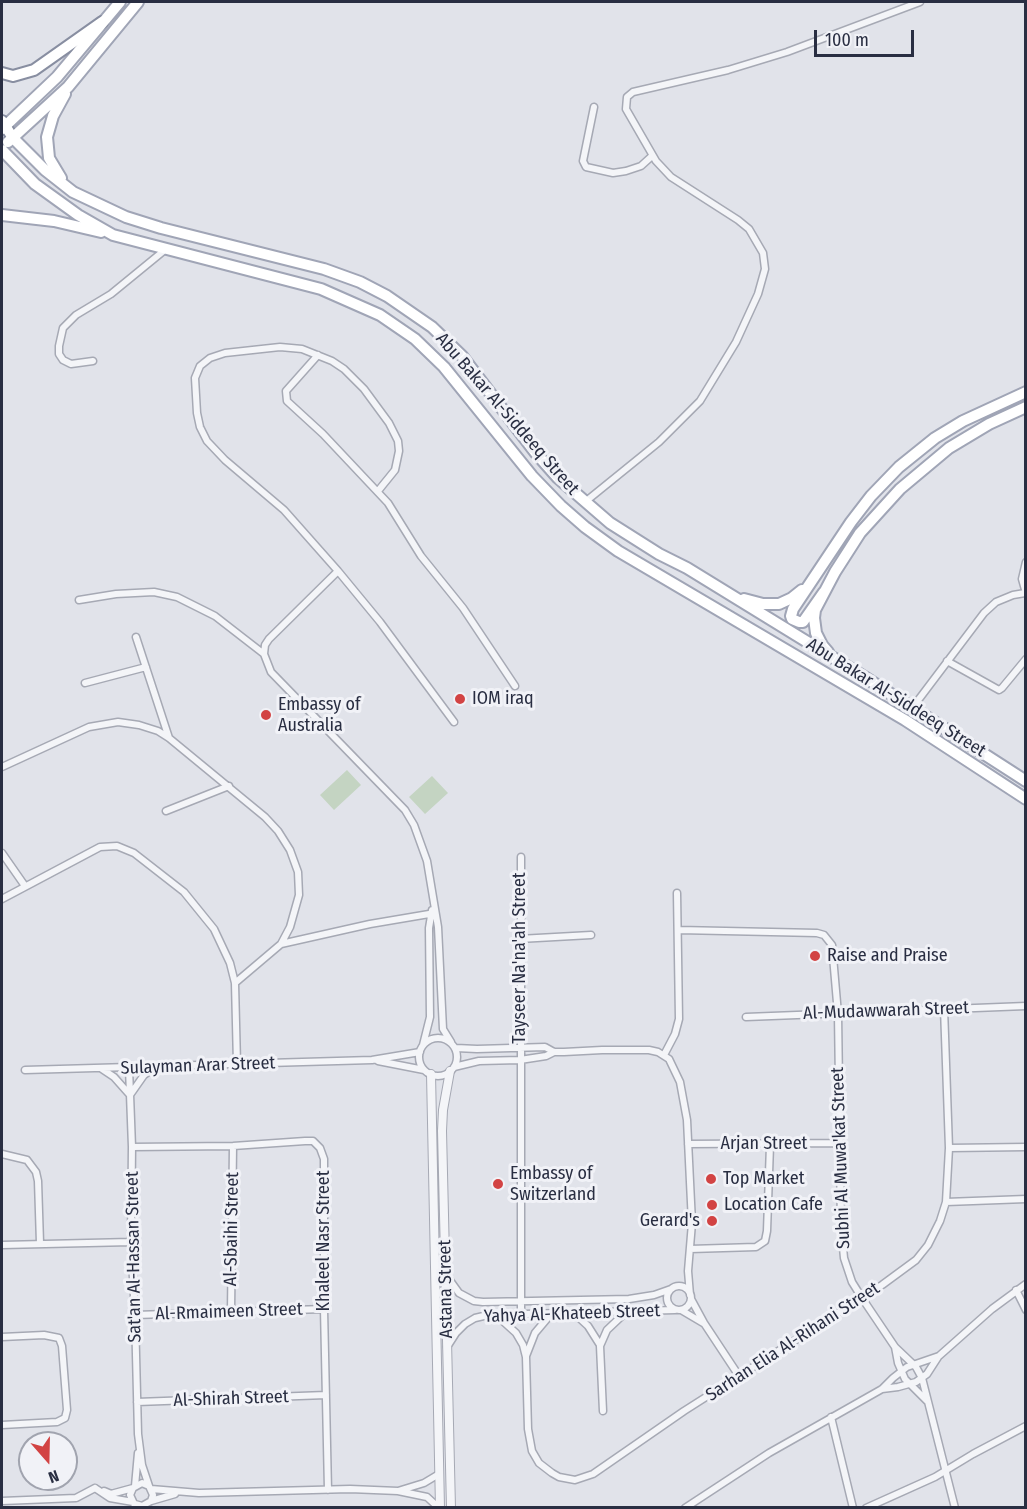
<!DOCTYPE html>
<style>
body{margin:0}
#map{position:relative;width:1027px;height:1509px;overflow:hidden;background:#e1e3ea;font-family:"Fira Sans Condensed",sans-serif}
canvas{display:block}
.frame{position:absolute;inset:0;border:3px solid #292e42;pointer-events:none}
.north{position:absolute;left:18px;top:1431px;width:60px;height:60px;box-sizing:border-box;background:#f1f2f7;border:2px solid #a1a4af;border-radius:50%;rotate:160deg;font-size:16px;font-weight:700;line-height:24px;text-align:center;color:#292e42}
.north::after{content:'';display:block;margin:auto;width:21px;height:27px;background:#d24343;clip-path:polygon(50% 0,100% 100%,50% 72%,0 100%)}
.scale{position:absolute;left:814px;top:30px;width:100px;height:27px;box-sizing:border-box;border:3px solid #292e42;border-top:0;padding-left:8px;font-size:18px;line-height:21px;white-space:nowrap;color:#292e42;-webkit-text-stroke:4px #f1f2f7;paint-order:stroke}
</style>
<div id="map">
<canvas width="1027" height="1509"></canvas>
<div class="frame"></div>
<div class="north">N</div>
<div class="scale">100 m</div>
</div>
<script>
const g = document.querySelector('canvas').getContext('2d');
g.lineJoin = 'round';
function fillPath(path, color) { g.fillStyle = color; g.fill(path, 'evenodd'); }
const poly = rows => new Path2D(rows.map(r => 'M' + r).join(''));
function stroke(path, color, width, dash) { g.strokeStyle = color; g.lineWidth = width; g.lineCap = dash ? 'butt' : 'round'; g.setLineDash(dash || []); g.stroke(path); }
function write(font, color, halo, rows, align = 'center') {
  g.font = font + ' "Fira Sans Condensed",sans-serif'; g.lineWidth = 6; g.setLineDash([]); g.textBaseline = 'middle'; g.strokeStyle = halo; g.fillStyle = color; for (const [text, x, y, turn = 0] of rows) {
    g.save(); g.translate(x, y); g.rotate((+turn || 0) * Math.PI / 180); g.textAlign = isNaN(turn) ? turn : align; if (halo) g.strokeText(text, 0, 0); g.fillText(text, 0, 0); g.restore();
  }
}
fillPath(poly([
 [347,770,361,785,334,810,320,795],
 [432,776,448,793,425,814,409,797]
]), '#c4d4c2');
const minor = poly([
 [594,107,583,161,586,167,613,173,626,171,641,166,652,156],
 [318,355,286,391,287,401,323,434,388,503,421,556,463,608,515,686],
 [93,361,71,364,63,360,59,354,59,346,63,328,76,315,111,294,166,249],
 [585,502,659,442,700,401,736,342,758,294,765,269,763,253,749,229,738,220,671,177,656,161,626,109,627,97,633,92,728,70,787,52,920,2],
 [1026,562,1022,579,1026,593],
 [338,571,284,510,225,460,207,441,200,427,197,413,195,378,200,366,210,358,225,353,280,347,302,349,332,361,344,369,364,389,389,423,398,441,399,451,395,470,378,491],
 [79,600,116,594,154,592,177,597,215,616,264,654,271,672,405,810,414,825,427,861,438,927,443,1029,451,1042],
 [136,637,169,738],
 [264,654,265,645,269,639,338,571,380,622,454,722],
 [947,661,999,690,1002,688,1026,659],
 [85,683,146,667],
 [913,707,984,613,996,602,1013,595,1025,593],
 [2,767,89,727,118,722,139,725,158,731,169,738,265,817,278,831,290,850,298,872,299,895,290,927,281,944,235,983],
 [166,811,229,786],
 [2,853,25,886],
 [2,899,100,847,117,846,134,853,184,892,214,929,230,963,235,983,237,1064],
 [679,930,817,933,824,935,832,945,838,1014,841,1226,844,1258,852,1282,862,1298,895,1347,916,1367,922,1378,955,1508],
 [519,939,591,935],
 [281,944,370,924,435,913],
 [746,1017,1026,1006],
 '419 1057a19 19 0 1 1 38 0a19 19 0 1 1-38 0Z',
 [423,1045,430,1017,429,928,432,910],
 [456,1048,477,1049,545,1047,554,1052,564,1052,602,1050,649,1050,658,1052,669,1059,680,1082,687,1120,692,1223,688,1271,690,1295],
 [664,1055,675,1034,679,1019,677,893],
 [378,1061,424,1070],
 [454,1067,479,1061,520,1060,546,1056,554,1052],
 [129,1068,132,1147,131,1242,135,1315,138,1434,142,1465,149,1486],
 [102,1069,114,1077,130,1095,144,1075,155,1067],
 [25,1070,372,1060,420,1052],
 [688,1144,839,1143],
 [132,1147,233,1146,305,1141,313,1141,320,1148,324,1159,324,1309,328,1490],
 [949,1148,1026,1147],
 [2,1154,27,1160,36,1172,38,1181,40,1243],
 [946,1202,1026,1199],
 [2,1245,131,1242],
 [690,1249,756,1247,765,1241,767,1231,770,1145],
 [446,1275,459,1293,474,1301,483,1302,629,1299,654,1295,671,1289],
 '667 1298a12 12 0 1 1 24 0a12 12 0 1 1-24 0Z',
 [1016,1290,1026,1310],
 [691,1299,704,1323,739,1376],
 [681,1310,703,1323],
 [231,1312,233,1146],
 [495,1314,516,1333,523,1345,526,1357,528,1429,532,1451,539,1463,552,1473,559,1477,575,1480,593,1474,684,1411,882,1285,916,1260,928,1245,940,1221,946,1202,949,1148,944,1008],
 [521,1314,521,857],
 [575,1314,588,1326,600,1345],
 [135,1315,324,1309],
 [2,1337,44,1335,59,1338,62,1346,67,1410,65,1418,57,1422,2,1425],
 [447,1347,456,1333,465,1324,475,1318,488,1315,675,1310],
 [895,1347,898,1363,905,1379,927,1401],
 [526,1356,535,1333,551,1314],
 [882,1389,898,1387,916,1382,927,1374,938,1357],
 [137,1402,326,1395],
 [603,1411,600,1346,607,1330,626,1312],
 [831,1417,853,1508],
 [135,1486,138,1453],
 [95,1488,110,1498,133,1502],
 [151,1489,199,1493,350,1489,398,1491,427,1497,439,1508],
 [104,1491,111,1494,133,1488],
 [398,1491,424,1483,439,1474],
 [2,1501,76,1498,95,1488],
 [151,1501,175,1494],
 [135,1504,142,1506,151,1501,153,1495,149,1486,142,1483,133,1488,130,1495,136,1508],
 [685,1508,769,1453,882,1389,893,1378,907,1367,939,1356,992,1309,1026,1284],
 [866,1508,935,1477,973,1454,1026,1426]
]);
const tertiary = poly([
 [450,1071,443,1110,442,1131,451,1508],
 [431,1074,440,1508]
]);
const primary = poly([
 [2,129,57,77,120,2],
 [13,138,45,170,73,192,126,217,161,228,324,269,360,282,387,296,432,327,462,356,535,452,558,478,610,523,659,554,687,568,866,678,1026,781],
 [8,142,68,87,138,2],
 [2,150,35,184,78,215,113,235,321,289,380,315,415,339,444,367,532,476,561,506,585,527,618,551,905,720,1026,799],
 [61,178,49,158,47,137,53,116,65,94],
 [2,215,54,221,101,232],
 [824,592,803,622,799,622,792,619,791,616,793,609,851,522,871,496,899,467,935,438,963,421,1026,392],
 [744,599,763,604,779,604,792,598,802,590],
 [828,652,822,645,816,633,814,618,815,610,835,572,860,533,900,489,949,448,989,424,1026,407]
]);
const trunk = poly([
 [2,73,13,76,34,70,102,22],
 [2,121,13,138]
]);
stroke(minor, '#a6a9b4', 9);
stroke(tertiary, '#a6a9b4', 10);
stroke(primary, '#a0a5b6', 14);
stroke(trunk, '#888ea1', 14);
stroke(minor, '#f4f5f8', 6);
stroke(tertiary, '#f4f5f8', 8);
stroke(primary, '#fff', 10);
stroke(trunk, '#fff', 10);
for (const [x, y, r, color] of [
 [460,699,6,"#d24343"],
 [266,715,6,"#d24343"],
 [815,956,6,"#d24343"],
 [711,1179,6,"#d24343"],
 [498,1184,6,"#d24343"],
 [712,1205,6,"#d24343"],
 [712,1221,6,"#d24343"]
]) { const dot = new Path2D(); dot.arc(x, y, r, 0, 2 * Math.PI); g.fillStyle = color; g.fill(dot); stroke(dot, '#f1f2f7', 2); }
write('18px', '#292e42', '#f1f2f7', [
 ["Abu Bakar Al-Siddeeq Street",507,414,49],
 ["Abu Bakar Al-Siddeeq Street",896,698,32],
 ["Tayseer Na'na'ah Street",520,958,-90],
 ["Al-Mudawwarah Street",886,1011,-2],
 ["Sulayman Arar Street",198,1066,-2],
 ["Arjan Street",764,1144],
 ["Subhi Al Muwa'kat Street",841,1158,-92],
 ["Al-Sbaihi Street",232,1229,-89],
 ["Khaleel Nasr Street",324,1241,-90],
 ["Sat'an Al-Hassan Street",134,1257,-91],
 ["Astana Street",446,1289,-91],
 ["Al-Rmaimeen Street",229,1312,-2],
 ["Yahya Al-Khateeb Street",572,1314,-2],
 ["Sarhan Elia Al-Rihani Street",793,1342,-33],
 ["Al-Shirah Street",231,1399,-2]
]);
write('18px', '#292e42', '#f1f2f7', [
 ["IOM iraq",472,699],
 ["Embassy of",278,705],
 ["Australia",278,726],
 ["Raise and Praise",827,956],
 ["Embassy of",510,1174],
 ["Switzerland",510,1195],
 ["Top Market",723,1179],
 ["Location Cafe",724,1205],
 ["Gerard's",700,1221,"right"]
], 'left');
</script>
